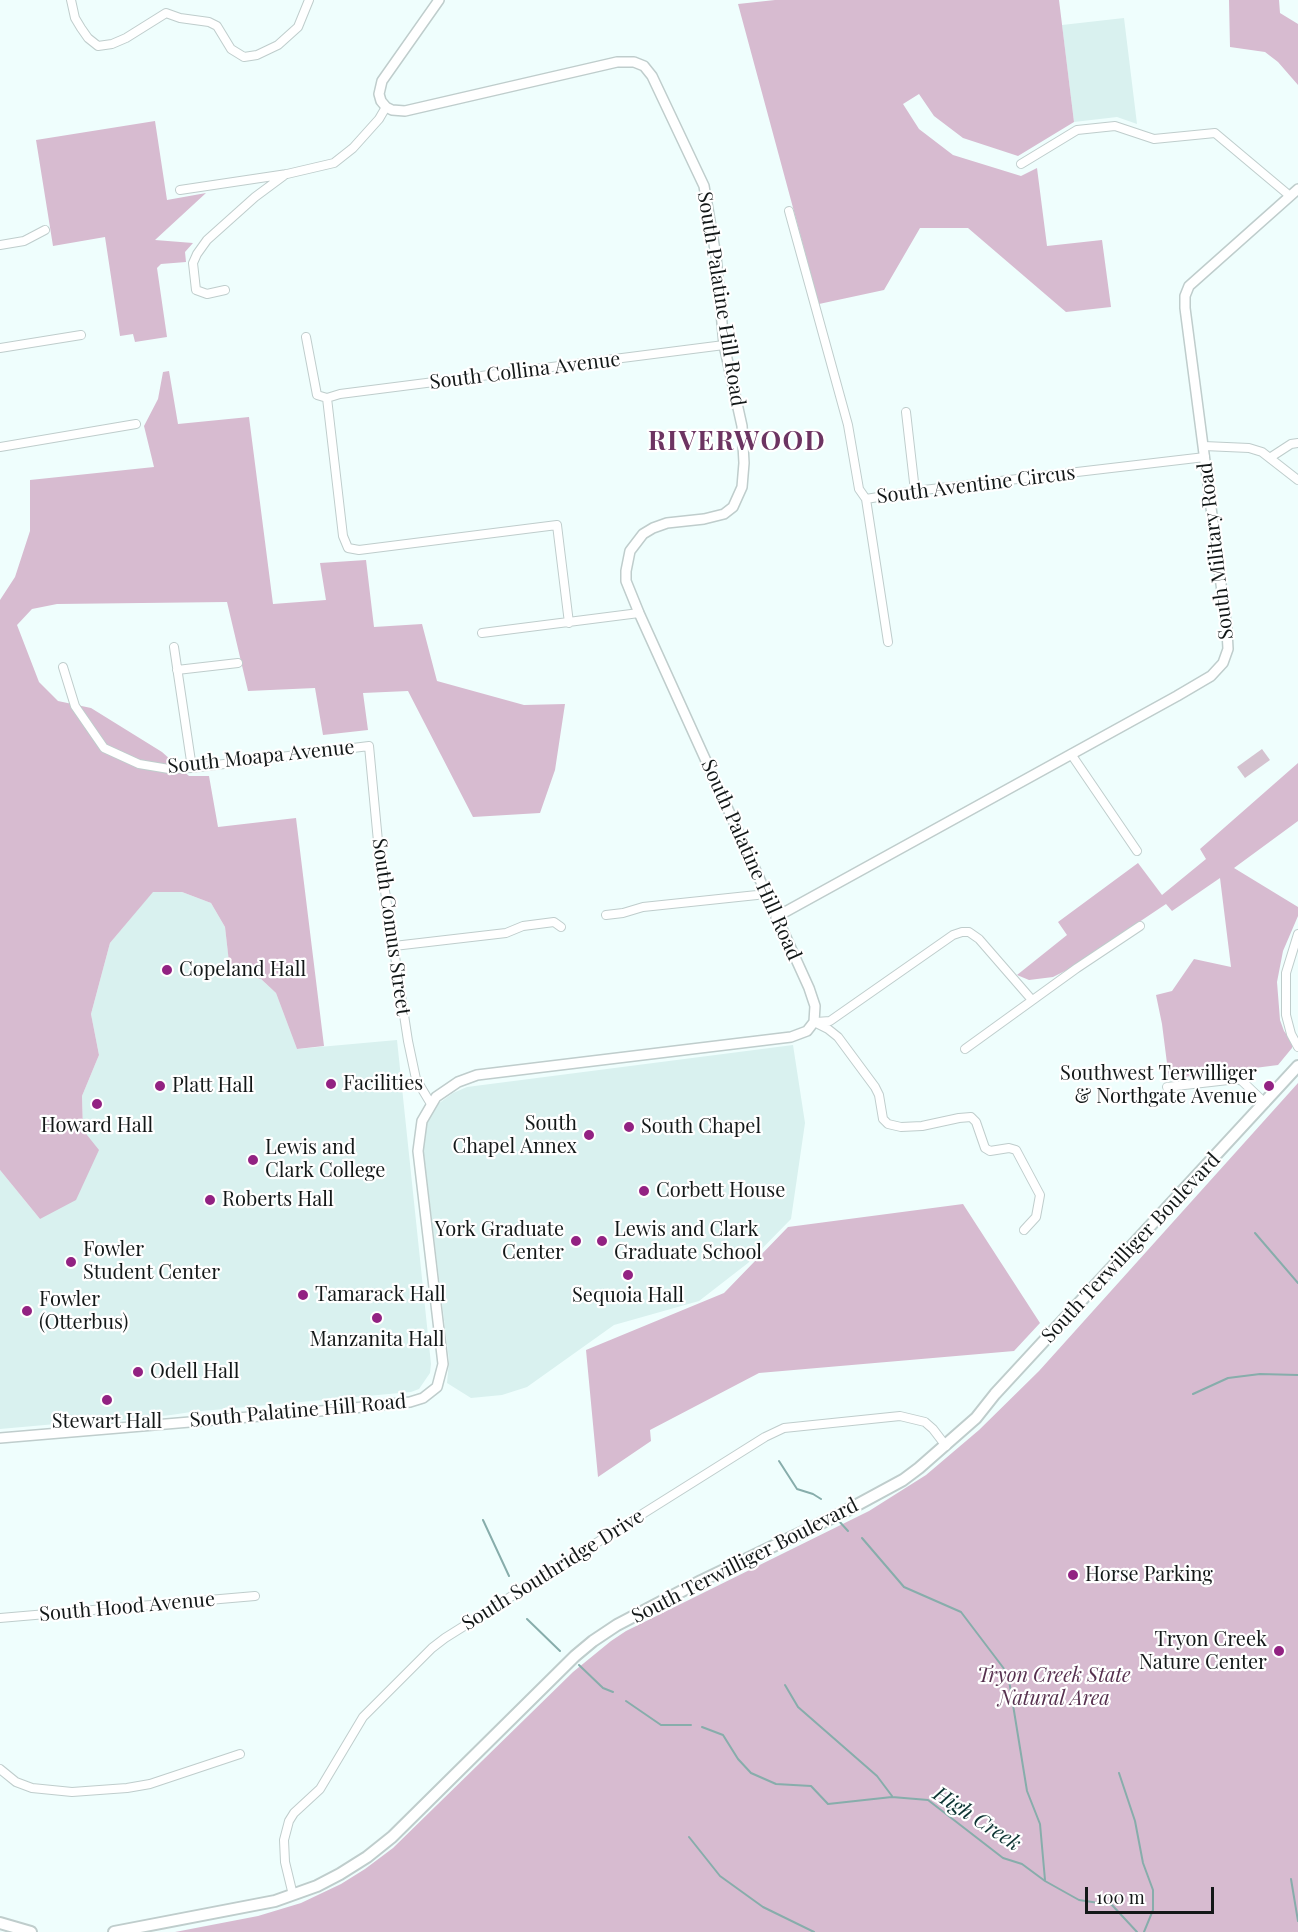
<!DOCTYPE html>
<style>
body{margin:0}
#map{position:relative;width:1298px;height:1932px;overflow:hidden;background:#effefd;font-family:"Playfair Display",serif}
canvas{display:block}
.scale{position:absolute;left:1085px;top:1887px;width:129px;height:27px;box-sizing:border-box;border:3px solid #131818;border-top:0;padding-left:8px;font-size:18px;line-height:21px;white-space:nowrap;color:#131818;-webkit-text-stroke:4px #fff;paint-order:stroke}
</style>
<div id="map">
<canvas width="1298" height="1932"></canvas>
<div class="scale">100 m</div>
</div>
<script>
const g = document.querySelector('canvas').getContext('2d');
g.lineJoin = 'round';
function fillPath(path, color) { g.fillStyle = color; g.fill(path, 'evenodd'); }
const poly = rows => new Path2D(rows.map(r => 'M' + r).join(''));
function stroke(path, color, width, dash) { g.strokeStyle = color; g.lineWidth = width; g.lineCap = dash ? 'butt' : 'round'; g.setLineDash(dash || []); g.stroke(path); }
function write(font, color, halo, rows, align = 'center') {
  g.font = font + ' "Playfair Display",serif'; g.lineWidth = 4.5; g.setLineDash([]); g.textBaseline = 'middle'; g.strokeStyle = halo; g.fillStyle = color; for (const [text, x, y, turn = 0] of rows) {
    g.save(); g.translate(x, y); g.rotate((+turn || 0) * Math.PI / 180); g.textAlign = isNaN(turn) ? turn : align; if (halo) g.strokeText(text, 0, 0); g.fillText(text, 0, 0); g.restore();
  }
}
fillPath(poly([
 [1124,18,1137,124,1117,117,1074,122,1062,25],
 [153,891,182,892,211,903,225,927,230,970,261,979,276,993,297,1049,397,1040,431,1364,430,1373,419,1389,411,1392,191,1412,171,1415,85,1424,67,1423,0,1429,0,1170,40,1219,83,1130,82,1096,99,1055,91,1014,110,943],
 [793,1045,805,1123,791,1219,748,1263,699,1301,614,1325,527,1387,502,1395,471,1398,447,1383,449,1360,423,1147,424,1132,428,1118,438,1104,453,1093,467,1087]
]), '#d9f1ef');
fillPath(poly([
 [1262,749,1270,760,1245,778,1237,767]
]), '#d4c2cf');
fillPath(poly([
 [775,0,1059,0,1074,122,1018,156,963,138,934,116,919,94,903,104,919,129,953,155,1021,176,1037,168,1047,246,1102,240,1111,307,1066,312,968,228,920,228,884,290,819,304,738,4],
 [1229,0,1279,0,1280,13,1298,24,1298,85,1278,62,1265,52,1230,47],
 [155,121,167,200,206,193,155,240,193,243,185,252,186,262,161,264,157,268,167,337,135,342,133,334,120,336,105,237,53,246,36,140],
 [169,371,178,424,249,417,273,604,326,600,320,563,366,560,374,627,422,624,437,681,524,705,565,704,555,770,540,813,473,817,408,691,363,693,368,730,323,735,315,688,248,691,227,602,57,604,32,609,17,625,39,682,58,701,91,708,162,752,189,776,209,776,218,827,296,818,324,1046,297,1049,276,993,261,979,230,971,225,927,211,903,182,892,153,892,110,943,91,1014,99,1055,82,1096,83,1130,99,1150,76,1200,40,1219,0,1170,0,600,15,577,30,531,30,480,154,467,144,426,158,399,163,372],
 [1298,763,1298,821,1234,868,1298,907,1298,916,1283,951,1277,982,1280,1020,1284,1031,1292,1042,1292,1048,1278,1065,1169,1079,1162,1024,1156,995,1172,991,1194,959,1231,967,1220,878,1172,911,1166,904,1069,969,1053,977,1029,980,1017,975,1067,935,1058,922,1138,863,1162,895,1206,859,1200,849],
 [1298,1083,1298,1932,175,1932,258,1916,301,1903,341,1884,365,1869,393,1848,573,1672,611,1641,626,1631,869,1511,926,1475,979,1430,1039,1371],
 [963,1204,1040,1323,1014,1351,759,1373,650,1430,651,1441,598,1477,586,1350,724,1293,788,1227]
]), '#d7bbd0');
stroke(poly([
 [1255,1233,1298,1283],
 [1193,1394,1228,1378,1260,1374,1298,1375],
 [779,1461,797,1489,813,1494,821,1499],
 [483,1520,509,1576],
 [838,1520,848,1531],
 [862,1538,904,1587,961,1612,1008,1674,1027,1791,1040,1824,1045,1880],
 [527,1619,560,1651],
 [579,1665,603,1688,613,1692],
 [785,1685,798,1707,877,1776,892,1796],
 [626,1701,661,1725,691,1725],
 [702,1727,723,1735,738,1759,751,1773,776,1784,811,1786,828,1804,892,1797,928,1800,1003,1858,1022,1864,1045,1881,1079,1900,1112,1905,1137,1932],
 [1119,1773,1135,1821,1143,1863,1153,1890,1153,1910,1144,1932],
 [689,1837,720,1876,763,1907,814,1932],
 [1291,1879,1298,1921]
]), '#87adab', 2);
const minor = poly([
 [71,0,75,18,81,28,88,38,98,46,112,44,126,38,166,13,180,18,209,22,217,26,231,49,244,57,257,55,278,45,298,27,309,0],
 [1021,164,1077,130,1115,126,1154,139,1215,133,1290,196],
 [180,190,287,174,334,163,353,148,379,119,386,107],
 [789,211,848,425,859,489,866,499,888,642],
 [0,245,24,241,45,230],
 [225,290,207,294,196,290,193,263,197,254,207,240,255,197,286,174],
 [306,337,317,395,327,398],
 [0,348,81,335],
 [327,398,343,536,348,548,359,550,557,525,569,623],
 [327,398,340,394,724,345],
 [906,412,915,491],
 [1204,446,1249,448,1262,452,1298,480],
 [0,447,136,424],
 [1271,457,1291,444,1298,443],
 [866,499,915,491,1205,457],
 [482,633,639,613],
 [174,647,192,768],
 [63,667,75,706,104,748,139,764,169,769,192,768,369,746,379,852,408,1041,416,1079,431,1104],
 [177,670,238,663],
 [1071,754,1137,851],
 [606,915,623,913,643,907,757,895,764,892],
 [1298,934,1286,973,1286,1015,1291,1034,1298,1047],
 [394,946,506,933,523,926,554,922,561,927],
 [814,1022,828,1029,838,1037,875,1087,879,1095,883,1119,888,1124,901,1127,922,1126,959,1118,971,1117,976,1122,985,1148,990,1151,1009,1148,1016,1150,1040,1195,1036,1217,1024,1230],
 [816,1022,830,1021,953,935,962,932,969,932,979,939,1032,1000],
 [965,1049,1077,968,1140,926],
 [1167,1087,1237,1079,1242,1081,1265,1103],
 [0,1618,255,1596],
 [0,1769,16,1782,32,1788,72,1792,127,1788,150,1784,240,1754],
 [293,1895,285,1862,284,1840,289,1821,294,1813,320,1789,363,1717,432,1648,445,1638,765,1437,784,1428,900,1416,925,1422,933,1429,946,1446]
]);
const tertiary = poly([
 [776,917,1177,696,1211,676,1223,663,1228,649,1227,630,1185,308,1185,296,1189,286,1298,189],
 [0,1438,344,1409,410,1402,423,1398,437,1387,443,1364,418,1151,422,1121,436,1097,458,1082,477,1075,791,1037,807,1031,814,1022,815,1006,809,988,639,613,626,581,626,571,630,551,643,534,653,528,667,523,704,519,724,514,733,507,742,487,744,463,742,426,724,345,716,256,704,186,652,76,644,66,634,62,617,62,405,111,392,110,386,107,381,101,379,94,382,81,439,0]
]);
const secondary = poly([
 [0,1923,31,1932],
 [114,1932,275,1901,317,1886,340,1874,367,1857,392,1837,575,1656,593,1641,617,1625,701,1581,844,1512,903,1480,919,1468,976,1418,995,1394,1298,1066]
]);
stroke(minor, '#bfcdcc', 10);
stroke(tertiary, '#bfcdcc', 12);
stroke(secondary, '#bfcdcc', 14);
stroke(minor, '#fff', 8);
stroke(tertiary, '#fff', 9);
stroke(secondary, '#fff', 10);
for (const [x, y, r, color] of [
 [167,970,6,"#922282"],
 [331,1084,6,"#922282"],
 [160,1086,6,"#922282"],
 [1269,1086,6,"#922282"],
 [97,1104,6,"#922282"],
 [629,1127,6,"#922282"],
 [589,1135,6,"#922282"],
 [253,1160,6,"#922282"],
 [644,1191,6,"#922282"],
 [210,1200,6,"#922282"],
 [576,1241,6,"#922282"],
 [602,1241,6,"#922282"],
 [71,1262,6,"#922282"],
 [628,1275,6,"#922282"],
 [303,1295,6,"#922282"],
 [27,1311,6,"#922282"],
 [377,1318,6,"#922282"],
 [138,1372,6,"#922282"],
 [107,1400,6,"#922282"],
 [1073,1575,6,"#922282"],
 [1279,1651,6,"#922282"]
]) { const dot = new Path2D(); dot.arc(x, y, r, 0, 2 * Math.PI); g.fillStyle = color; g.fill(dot); stroke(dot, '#fff', 2); }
write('20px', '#131818', '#fff', [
 ["South Palatine Hill Road",721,299,81],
 ["South Collina Avenue",525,371,-7],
 ["South Aventine Circus",976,485,-7],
 ["South Military Road",1216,551,-97],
 ["South Moapa Avenue",261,757,-6],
 ["South Palatine Hill Road",751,860,66],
 ["South Comus Street",391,927,82],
 ["South Terwilliger Boulevard",1131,1248,-47],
 ["South Palatine Hill Road",298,1411,-5],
 ["South Terwilliger Boulevard",745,1561,-27],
 ["South Southridge Drive",553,1570,-32],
 ["South Hood Avenue",127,1607,-5]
]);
write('20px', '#131818', '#fff', [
 ["Copeland Hall",179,970],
 ["Southwest Terwilliger",1257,1074,"right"],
 ["& Northgate Avenue",1257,1097,"right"],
 ["Facilities",343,1084],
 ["Platt Hall",172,1086],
 ["South",577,1124,"right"],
 ["Chapel Annex",577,1147,"right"],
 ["Howard Hall",97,1126,"center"],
 ["South Chapel",641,1127],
 ["Lewis and",265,1148],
 ["Clark College",265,1171],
 ["Corbett House",656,1191],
 ["Roberts Hall",222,1200],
 ["York Graduate",564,1230,"right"],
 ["Center",564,1253,"right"],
 ["Lewis and Clark",614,1230],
 ["Graduate School",614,1253],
 ["Fowler",83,1250],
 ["Student Center",83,1273],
 ["Tamarack Hall",315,1295],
 ["Sequoia Hall",628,1296,"center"],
 ["Fowler",39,1300],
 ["(Otterbus)",39,1323],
 ["Manzanita Hall",377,1340,"center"],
 ["Odell Hall",150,1372],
 ["Stewart Hall",107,1422,"center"],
 ["Horse Parking",1085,1575],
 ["Tryon Creek",1267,1640,"right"],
 ["Nature Center",1267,1663,"right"]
], 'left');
write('italic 20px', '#56304e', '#fff', [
 ["Tryon Creek State",1054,1676],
 ["Natural Area",1054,1699]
]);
write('italic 21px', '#0d3433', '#fff', [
 ["High Creek",977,1819,33]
]);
g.letterSpacing = '1.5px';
write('bold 26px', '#6c3462', '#fff', [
 ["RIVERWOOD",737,442]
]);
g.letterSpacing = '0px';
</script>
